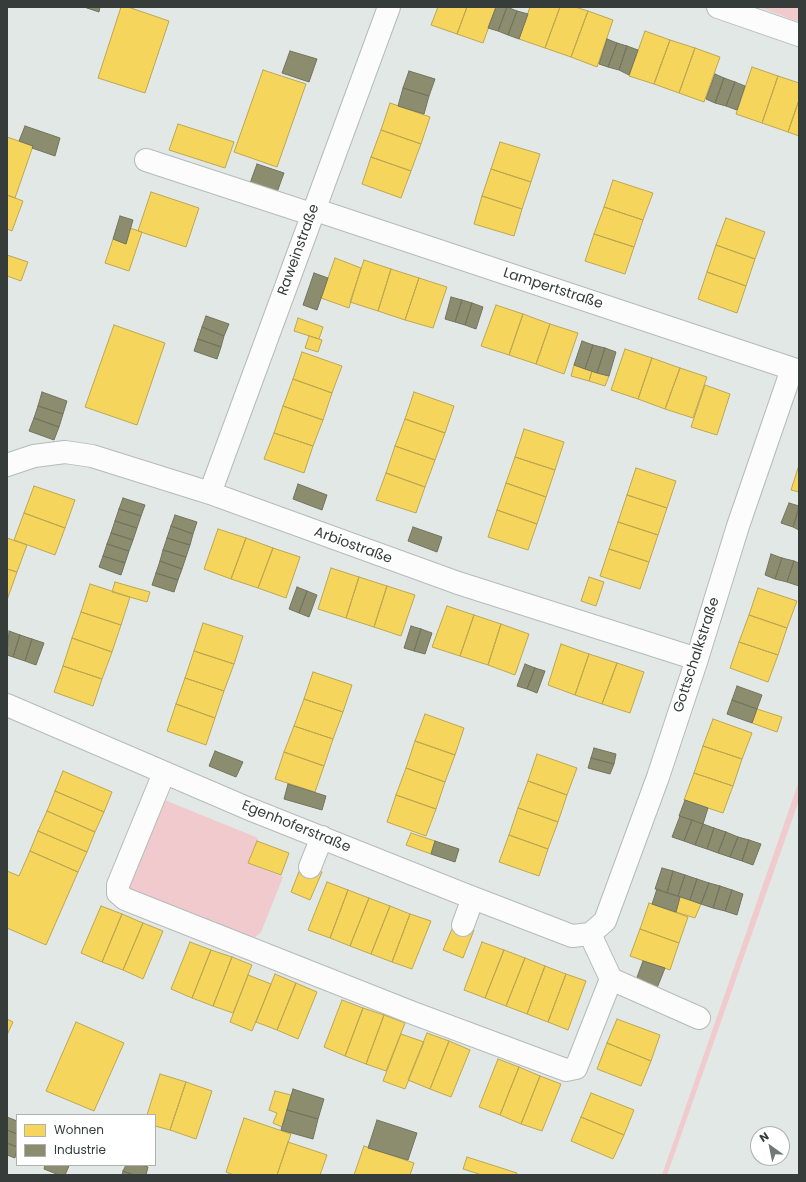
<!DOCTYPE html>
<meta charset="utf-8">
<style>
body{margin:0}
#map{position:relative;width:806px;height:1182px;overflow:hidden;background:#e2e8e5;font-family:Poppins,sans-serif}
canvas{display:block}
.frame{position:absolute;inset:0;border:8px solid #363c39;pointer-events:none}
.legend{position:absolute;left:16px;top:1114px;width:140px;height:52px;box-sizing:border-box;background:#fff;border:1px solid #afb1b0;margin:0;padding:5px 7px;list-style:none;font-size:12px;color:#363c39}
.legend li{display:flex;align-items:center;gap:8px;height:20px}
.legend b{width:20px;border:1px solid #afb1b0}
.north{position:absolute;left:750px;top:1126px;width:40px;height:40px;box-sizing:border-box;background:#fff;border:1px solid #afb1b0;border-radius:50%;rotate:327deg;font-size:11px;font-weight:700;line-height:16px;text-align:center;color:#363c39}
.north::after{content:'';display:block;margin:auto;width:14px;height:18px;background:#727875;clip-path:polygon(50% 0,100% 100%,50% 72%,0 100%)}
</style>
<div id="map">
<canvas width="806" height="1182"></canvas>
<div class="frame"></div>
<ul class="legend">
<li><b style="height:11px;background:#f6d55c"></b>Wohnen</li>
<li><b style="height:11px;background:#8c8c6e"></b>Industrie</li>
</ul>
<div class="north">N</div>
</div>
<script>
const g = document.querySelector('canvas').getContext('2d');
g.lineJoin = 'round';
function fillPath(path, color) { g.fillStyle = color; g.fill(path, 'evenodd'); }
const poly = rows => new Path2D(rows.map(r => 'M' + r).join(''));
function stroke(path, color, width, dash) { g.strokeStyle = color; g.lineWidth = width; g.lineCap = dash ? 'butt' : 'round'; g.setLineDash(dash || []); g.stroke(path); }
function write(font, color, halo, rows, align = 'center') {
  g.font = font + ' Poppins,sans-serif'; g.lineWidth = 4; g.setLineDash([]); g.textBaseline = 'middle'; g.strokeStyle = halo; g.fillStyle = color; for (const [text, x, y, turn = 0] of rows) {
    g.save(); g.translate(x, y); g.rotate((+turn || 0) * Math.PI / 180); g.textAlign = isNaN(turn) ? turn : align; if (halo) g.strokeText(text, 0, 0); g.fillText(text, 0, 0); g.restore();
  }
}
fillPath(poly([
 [759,7,799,7,799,22],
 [799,781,799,800,667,1175,662,1175],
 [162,799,258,838,248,863,283,877,261,932,252,940,128,889]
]), '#f0cacc');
const homes = poly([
 [121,7,128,7,169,21,145,93,98,78,121,7],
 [438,7,467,7,457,34,431,25,438,7],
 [467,7,496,7,483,43,457,34,467,7],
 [530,7,560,7,545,48,519,39,530,7],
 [560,7,575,7,588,11,571,57,545,48,560,7],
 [588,11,613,20,597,67,571,57,588,11],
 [645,31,670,40,654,84,629,76,645,31],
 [670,40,695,48,679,93,654,84,670,40],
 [695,48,720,57,704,102,679,93,695,48],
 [752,67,778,76,762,123,736,114,752,67],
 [263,70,306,84,277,167,234,152,263,70],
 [778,76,799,83,799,100,788,132,762,123,778,76],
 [799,100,799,136,788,132,799,100],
 [390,103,430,117,421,144,381,130,390,103],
 [178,124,234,142,225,168,169,150,178,124],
 [381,130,421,144,411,171,371,157,381,130],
 [7,137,33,146,15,198,7,195,7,137],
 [500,142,540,154,531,182,491,169,500,142],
 [371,157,411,171,401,198,362,184,371,157],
 [491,169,531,182,522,209,482,196,491,169],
 [613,180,653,193,643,220,604,207,613,180],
 [151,192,199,208,186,247,138,231,151,192],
 [7,195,23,201,12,231,7,229,7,195],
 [482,196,522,209,514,236,474,224,482,196],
 [604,207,643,220,634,247,594,234,604,207],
 [726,218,765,232,755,259,716,245,726,218],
 [130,228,142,232,129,271,105,263,113,239,126,244,130,228],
 [594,234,634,247,625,274,585,261,594,234],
 [716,245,755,259,746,286,707,272,716,245],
 [7,255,28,262,21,281,7,276,7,255],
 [335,258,361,268,349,308,321,298,335,258],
 [364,260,391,269,378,311,350,302,364,260],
 [391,269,419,278,405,320,378,311,391,269],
 [707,272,746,286,737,313,698,299,707,272],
 [419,278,447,287,433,328,405,320,419,278],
 [496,305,523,314,509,355,481,346,496,305],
 [523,314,550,324,536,364,509,355,523,314],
 [298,318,323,327,319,339,294,331,298,318],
 [550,324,578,333,564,374,536,364,550,324],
 [114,325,165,343,137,425,85,407,114,325],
 [309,336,322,340,318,352,305,348,309,336],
 [625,349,652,358,638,399,611,390,625,349],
 [302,352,342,366,332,393,293,379,302,352],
 [652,358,680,368,665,409,638,399,652,358],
 [574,365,592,371,589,381,571,376,574,365],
 [680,368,707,377,693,418,665,409,680,368],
 [592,371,609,376,605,386,589,381,592,371],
 [293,379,332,393,323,420,283,406,293,379],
 [705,385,730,394,717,435,691,427,705,385],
 [414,392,454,406,445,433,405,419,414,392],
 [283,406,323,420,313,446,274,433,283,406],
 [405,419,445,433,435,460,395,446,405,419],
 [524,429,564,442,555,470,515,457,524,429],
 [274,433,313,446,304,473,264,459,274,433],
 [395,446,435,460,425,487,386,473,395,446],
 [515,457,555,470,546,497,506,483,515,457],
 [799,465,799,492,791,490,799,465],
 [636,468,676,481,667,508,627,495,636,468],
 [386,473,425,487,416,513,376,500,386,473],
 [506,483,546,497,537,524,497,510,506,483],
 [34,486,75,500,65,528,24,513,34,486],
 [627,495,667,508,658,535,618,522,627,495],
 [497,510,537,524,528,550,488,537,497,510],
 [24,513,65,528,55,555,14,540,24,513],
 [618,522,658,535,649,562,609,549,618,522],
 [218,529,246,538,231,579,204,569,218,529],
 [7,538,27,545,17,572,7,569,7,538],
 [246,538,273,548,258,588,231,579,246,538],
 [273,548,300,557,286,598,258,588,273,548],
 [609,549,649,562,640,589,600,576,609,549],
 [331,568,359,577,346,618,318,609,331,568],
 [7,569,17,572,7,600,7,569],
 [359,577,387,586,374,627,346,618,359,577],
 [589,577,604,582,596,606,581,601,589,577],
 [115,582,150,592,147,602,112,592,115,582],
 [90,584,130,597,121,625,81,612,90,584],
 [387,586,415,595,401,636,374,627,387,586],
 [758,588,797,601,787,628,749,615,758,588],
 [447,606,474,615,460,656,432,647,447,606],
 [81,612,121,625,112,652,72,638,81,612],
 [474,615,501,624,488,665,460,656,474,615],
 [749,615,787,628,778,655,739,642,749,615],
 [203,623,243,636,234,664,194,651,203,623],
 [501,624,529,634,515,675,488,665,501,624],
 [72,638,112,652,102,679,63,666,72,638],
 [739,642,778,655,768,682,730,668,739,642],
 [561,644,589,654,575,695,548,685,561,644],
 [194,651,234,664,224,691,185,678,194,651],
 [589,654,617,663,602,704,575,695,589,654],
 [617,663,644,672,630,713,602,704,617,663],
 [63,666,102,679,93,706,54,692,63,666],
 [313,672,352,685,343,712,304,699,313,672],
 [185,678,224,691,215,718,176,704,185,678],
 [304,699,343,712,333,739,294,726,304,699],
 [176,704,215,718,206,745,167,731,176,704],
 [757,709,782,717,777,732,752,723,757,709],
 [425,714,464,728,455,755,415,741,425,714],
 [713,719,752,733,742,759,703,746,713,719],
 [294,726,333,739,324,766,284,752,294,726],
 [415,741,455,755,445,782,406,768,415,741],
 [703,746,742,759,733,786,694,773,703,746],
 [284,752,324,766,315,792,275,779,284,752],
 [537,754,577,768,567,795,528,781,537,754],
 [406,768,445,782,436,809,396,795,406,768],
 [63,771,112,792,104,812,55,791,63,771],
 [694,773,733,786,723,813,684,800,694,773],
 [528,781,567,795,558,822,518,808,528,781],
 [55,791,104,812,95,832,47,811,55,791],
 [396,795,436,809,426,836,387,822,396,795],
 [518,808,558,822,548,849,509,835,518,808],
 [47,811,95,832,87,852,38,831,47,811],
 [38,831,87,852,78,872,30,851,38,831],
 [411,833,435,841,431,854,406,845,411,833],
 [509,835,548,849,539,876,499,862,509,835],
 [257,841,289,853,281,875,248,863,257,841],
 [30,851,78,872,46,945,7,928,7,871,19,876,30,851],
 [302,864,322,872,310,900,291,892,302,864],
 [327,882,348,890,330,938,308,930,327,882],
 [348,890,369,898,350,946,330,938,348,890],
 [680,897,701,904,695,918,676,912,680,897],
 [369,898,390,906,371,954,350,946,369,898],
 [649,903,688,917,679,943,640,929,649,903],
 [101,906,122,914,102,962,81,953,101,906],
 [390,906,410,914,392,962,371,954,390,906],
 [122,914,143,923,123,970,102,962,122,914],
 [410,914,431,921,412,969,392,962,410,914],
 [455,922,474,930,463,958,443,950,455,922],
 [143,923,163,931,143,979,123,970,143,923],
 [640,929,679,943,670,970,630,956,640,929],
 [190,942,211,950,192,998,171,989,190,942],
 [482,942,504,950,485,998,464,990,482,942],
 [211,950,232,957,213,1006,192,998,211,950],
 [504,950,525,958,506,1006,485,998,504,950],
 [232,957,252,965,233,1013,213,1006,232,957],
 [525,958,545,966,527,1014,506,1006,525,958],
 [545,966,566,974,548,1022,527,1014,545,966],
 [275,974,296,983,277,1030,256,1022,275,974],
 [566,974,586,981,568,1030,548,1022,566,974],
 [248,975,271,984,252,1031,230,1022,248,975],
 [296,983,317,992,298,1039,277,1030,296,983],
 [342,1000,363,1008,345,1056,324,1047,342,1000],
 [363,1008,384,1015,366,1064,345,1056,363,1008],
 [384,1015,405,1023,386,1071,366,1064,384,1015],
 [7,1019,13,1022,7,1035,7,1019],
 [617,1019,660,1035,651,1061,607,1043,617,1019],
 [76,1022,124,1043,94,1111,46,1091,76,1022],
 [427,1033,449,1041,430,1089,408,1080,427,1033],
 [401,1034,424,1042,405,1089,383,1081,401,1034],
 [449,1041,470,1050,451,1097,430,1089,449,1041],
 [607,1043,651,1061,641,1086,597,1069,607,1043],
 [498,1059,519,1067,500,1115,479,1107,498,1059],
 [519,1067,540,1076,521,1124,500,1115,519,1067],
 [160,1074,186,1082,170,1130,155,1126,155,1115,147,1115,160,1074],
 [540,1076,561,1084,542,1131,521,1124,540,1076],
 [186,1082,212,1091,196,1139,170,1130,186,1082],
 [275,1091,291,1095,282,1127,273,1123,277,1113,269,1110,275,1091],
 [591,1093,634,1110,624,1135,581,1117,591,1093],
 [581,1117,624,1135,613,1159,571,1141,581,1117],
 [244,1118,291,1134,277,1175,234,1175,226,1172,244,1118],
 [288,1142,327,1155,320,1175,277,1175,288,1142],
 [364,1146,414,1163,410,1175,354,1175,364,1146],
 [467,1157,517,1173,516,1175,482,1175,463,1169,467,1157]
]);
fillPath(homes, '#f6d55c');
stroke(homes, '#bca752', 1);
const industry = poly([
 [84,7,100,7,99,12,84,7],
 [496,7,507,7,498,31,488,28,496,7],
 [507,7,517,11,508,35,498,31,507,7],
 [517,11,528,14,519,39,508,35,517,11],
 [607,39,617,43,608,67,599,64,607,39],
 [617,43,627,46,619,70,608,67,617,43],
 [627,46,638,50,629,75,619,70,627,46],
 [290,51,317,59,309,82,282,73,290,51],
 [409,71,435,79,429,96,403,88,409,71],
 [715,74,724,78,715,103,706,99,715,74],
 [724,78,735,82,726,106,715,103,724,78],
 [735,82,745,86,737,110,726,106,735,82],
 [403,88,429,96,424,114,398,106,403,88],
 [25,126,60,138,55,156,32,148,33,146,19,141,25,126],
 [257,164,284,173,276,195,249,186,257,164],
 [120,216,133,220,126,244,113,239,120,216],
 [314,273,328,278,317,310,303,305,314,273],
 [451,297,462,300,455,322,445,319,451,297],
 [462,300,472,303,465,325,455,322,462,300],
 [472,303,483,307,476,329,465,325,472,303],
 [206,316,229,324,224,336,202,327,206,316],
 [202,327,224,336,221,347,198,339,202,327],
 [198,339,221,347,217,359,194,351,198,339],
 [582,341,593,345,585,369,574,365,582,341],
 [593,345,605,348,597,373,585,369,593,345],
 [605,348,616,352,609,376,597,373,605,348],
 [42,392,67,401,63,414,38,406,42,392],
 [38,406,63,414,59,427,34,418,38,406],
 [34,418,59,427,54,440,29,431,34,418],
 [298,484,327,495,322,510,293,499,298,484],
 [123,498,145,505,141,516,119,509,123,498],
 [789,503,799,506,793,527,781,523,789,503],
 [119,509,141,516,137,528,115,521,119,509],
 [799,509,799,530,793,527,799,509],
 [175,515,197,522,193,534,171,526,175,515],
 [115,521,137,528,133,540,111,533,115,521],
 [171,526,193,534,190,545,167,538,171,526],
 [413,527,442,537,437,552,408,541,413,527],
 [111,533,133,540,129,551,107,544,111,533],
 [167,538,190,545,186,557,163,550,167,538],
 [107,544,129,551,125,563,103,556,107,544],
 [163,550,186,557,182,569,160,561,163,550],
 [771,554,782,558,775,579,765,575,771,554],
 [103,556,125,563,121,575,99,567,103,556],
 [782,558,794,561,787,582,775,579,782,558],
 [160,561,182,569,178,580,156,573,160,561],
 [794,561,799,563,799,586,787,582,794,561],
 [156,573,178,580,174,592,152,585,156,573],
 [297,587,307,591,299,613,289,609,297,587],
 [307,591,317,595,309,617,299,613,307,591],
 [411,626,421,629,414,651,404,648,411,626],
 [421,629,432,633,425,654,414,651,421,629],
 [9,631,20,635,13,657,7,655,9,631],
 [20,635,32,639,25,661,13,657,20,635],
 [32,639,44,643,36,665,25,661,32,639],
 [525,664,535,668,527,689,517,686,525,664],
 [535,668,545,671,537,693,527,689,535,668],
 [737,686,762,695,757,709,732,700,737,686],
 [732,700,757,709,752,723,727,714,732,700],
 [594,748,616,754,614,764,591,758,594,748],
 [215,751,243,762,236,777,209,766,215,751],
 [591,758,614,764,610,774,588,768,591,758],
 [288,784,326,796,322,810,284,799,288,784],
 [685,800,708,808,703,824,679,816,685,800],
 [680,816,692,820,684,841,672,837,680,816],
 [692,820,703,824,695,845,684,841,692,820],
 [703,824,714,828,707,849,695,845,703,824],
 [714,828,726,832,718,853,707,849,714,828],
 [726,832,738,837,730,857,718,853,726,832],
 [738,837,749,840,742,861,730,857,738,837],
 [749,840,761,844,753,865,742,861,749,840],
 [435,841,459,849,455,862,431,854,435,841],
 [662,868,673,871,667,893,655,889,662,868],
 [673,871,685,875,678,896,667,893,673,871],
 [685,875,697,879,690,900,678,896,685,875],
 [697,879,709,883,701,904,690,900,697,879],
 [709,883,720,886,713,908,701,904,709,883],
 [720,886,732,890,725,911,713,908,720,886],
 [657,889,680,897,676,912,652,904,657,889],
 [732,890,743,894,737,915,725,911,732,890],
 [643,961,665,968,657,988,636,980,643,961],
 [293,1089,324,1099,318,1119,287,1110,293,1089],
 [287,1110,318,1119,313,1139,281,1130,287,1110],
 [7,1117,17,1121,17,1134,7,1130,7,1117],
 [377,1120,417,1133,408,1160,368,1148,377,1120],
 [7,1130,17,1134,17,1147,7,1143,7,1130],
 [7,1143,17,1147,15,1158,7,1155,7,1143],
 [45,1165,67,1165,69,1166,65,1175,59,1175,44,1169,45,1165],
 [126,1165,142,1165,148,1167,146,1175,134,1175,123,1171,126,1165],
 [123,1171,134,1175,122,1175,123,1171]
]);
fillPath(industry, '#8c8c6e');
stroke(industry, '#72745e', 1);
const minor = poly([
 [718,7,799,35],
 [146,160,311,214],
 [313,209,799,371],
 [7,465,34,456,65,452,92,456,210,493,458,583,697,659],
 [210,493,389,7],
 [7,705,247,808,463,894,572,936,590,934],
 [164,773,118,885,118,893,125,899,413,1013,566,1070,576,1068,611,979],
 [310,867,322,837],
 [463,925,473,898],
 [590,934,605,921,658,777,697,659,738,526,792,369],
 [590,934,611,979,699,1018]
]);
stroke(minor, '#b5bbb8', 24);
stroke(minor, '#fbfcfb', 22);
write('14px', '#363c39', '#fff', [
 ["Raweinstraße",299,250,-70],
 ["Lampertstraße",553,289,18],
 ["Arbiostraße",353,546,20],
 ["Gottschalkstraße",697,655,-72],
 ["Egenhoferstraße",296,827,22]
]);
</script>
